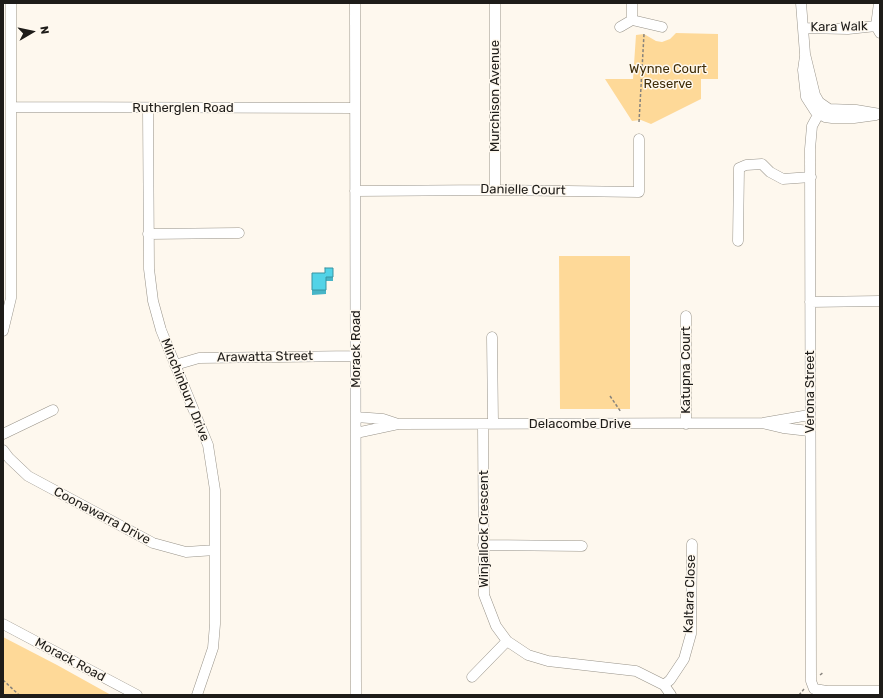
<!DOCTYPE html>
<style>
body{margin:0}
#map{position:relative;width:883px;height:698px;overflow:hidden;background:#fef8ee;font-family:Rubik,sans-serif}
canvas{display:block}
.frame{position:absolute;inset:0;border:4px solid #1e1c19;pointer-events:none}
.north{position:absolute;left:12px;top:12px;width:40px;height:40px;-webkit-text-stroke:3px #fef8ee;paint-order:stroke;rotate:81deg;font-size:11px;font-weight:700;line-height:16px;text-align:center;color:#1e1c19}
.north::after{content:'';display:block;margin:auto;width:14px;height:18px;background:#1e1c19;clip-path:polygon(50% 0,100% 100%,50% 72%,0 100%)}
</style>
<div id="map">
<canvas width="883" height="698"></canvas>
<div class="frame"></div>
<div class="north">N</div>
</div>
<script>
const g = document.querySelector('canvas').getContext('2d');
g.lineJoin = 'round';
function fillPath(path, color) { g.fillStyle = color; g.fill(path, 'evenodd'); }
const poly = rows => new Path2D(rows.map(r => 'M' + r).join(''));
function stroke(path, color, width, dash) { g.strokeStyle = color; g.lineWidth = width; g.lineCap = dash ? 'butt' : 'round'; g.setLineDash(dash || []); g.stroke(path); }
function write(font, color, halo, rows, align = 'center') {
  g.font = font + ' Rubik,sans-serif'; g.lineWidth = 3; g.setLineDash([]); g.textBaseline = 'middle'; g.strokeStyle = halo; g.fillStyle = color; for (const [text, x, y, turn = 0] of rows) {
    g.save(); g.translate(x, y); g.rotate((+turn || 0) * Math.PI / 180); g.textAlign = isNaN(turn) ? turn : align; if (halo) g.strokeText(text, 0, 0); g.fillText(text, 0, 0); g.restore();
  }
}
fillPath(poly([
 [676,33,718,34,718,79,701,79,701,99,651,124,641,120,632,121,605,79,633,79,636,35,644,34,656,41,662,42,670,39],
 [559,256,630,256,630,409,560,409],
 [3,637,57,665,111,695,3,695]
]), '#fed998');
const street = poly([
 [355,3,356,695],
 [495,3,495,190],
 [632,3,632,20,662,27],
 [801,3,805,54,815,95,819,102,829,109,856,110,880,114],
 [879,3,876,26,880,33],
 [620,27,632,20],
 [803,28,848,29,876,26],
 [805,56,803,70,806,97,815,111,825,117,832,118,854,118,876,115],
 [823,106,812,126,810,149,811,681,814,689,827,691,880,691],
 [11,107,355,108],
 [148,108,149,269,153,301,161,330,208,445,215,490,215,624,213,648,197,695],
 [355,191,495,190,639,192,639,139],
 [148,234,239,233],
 [738,241,739,168,746,165,762,164,770,172,783,179,811,177],
 [810,302,880,301],
 [3,331,11,298,11,3],
 [492,337,493,423],
 [175,365,199,358,356,356],
 [356,417,383,419,398,424],
 [483,424,484,595,496,626,507,641,528,655,548,661,636,671,664,685,671,695],
 [686,424,686,316],
 [766,424,783,428,809,431],
 [356,433,398,424,763,423,809,415],
 [3,434,53,410],
 [3,450,9,458,28,476,153,543,186,552,215,550],
 [483,545,582,546],
 [3,624,137,695],
 [472,677,507,641],
 [664,685,670,680,684,659,691,634,692,544]
]);
stroke(street, '#989389', 11);
stroke(poly([
 [639,122,644,34],
 [610,396,621,412],
 [820,675,824,672],
 [3,680,19,695],
 [799,695,804,689]
]), '#87837d', 1.5, [3, 2]);
stroke(street, '#fff', 10);
fillPath(poly([
 [333,268,333,281,326,281,326,294,312,295,312,273,325,273]
]), '#47b5c7');
const building = poly([
 [325,268,333,268,333,277,326,277,326,290,312,290,312,273,325,273,325,268]
]);
fillPath(building, '#52d3e7');
stroke(building, '#3994a2', 1);
write('13px', '#1e1c19', '#fef8ee', [
 ["Kara Walk",839,27,-1],
 ["Murchison Avenue",495,96,-90],
 ["Rutherglen Road",183,108],
 ["Danielle Court",523,190,1],
 ["Morack Road",356,349,-90],
 ["Arawatta Street",265,357,-1],
 ["Katupna Court",686,370,-90],
 ["Minchinbury Drive",185,390,68],
 ["Verona Street",810,392,-90],
 ["Delacombe Drive",580,424],
 ["Coonawarra Drive",102,516,28],
 ["Winjallock Crescent",484,529,-90],
 ["Kaltara Close",690,594,-88],
 ["Morack Road",70,660,28]
]);
write('13px', '#402d08', '#fef8ee', [
 ["Wynne Court",668,69],
 ["Reserve",668,84]
]);
</script>
